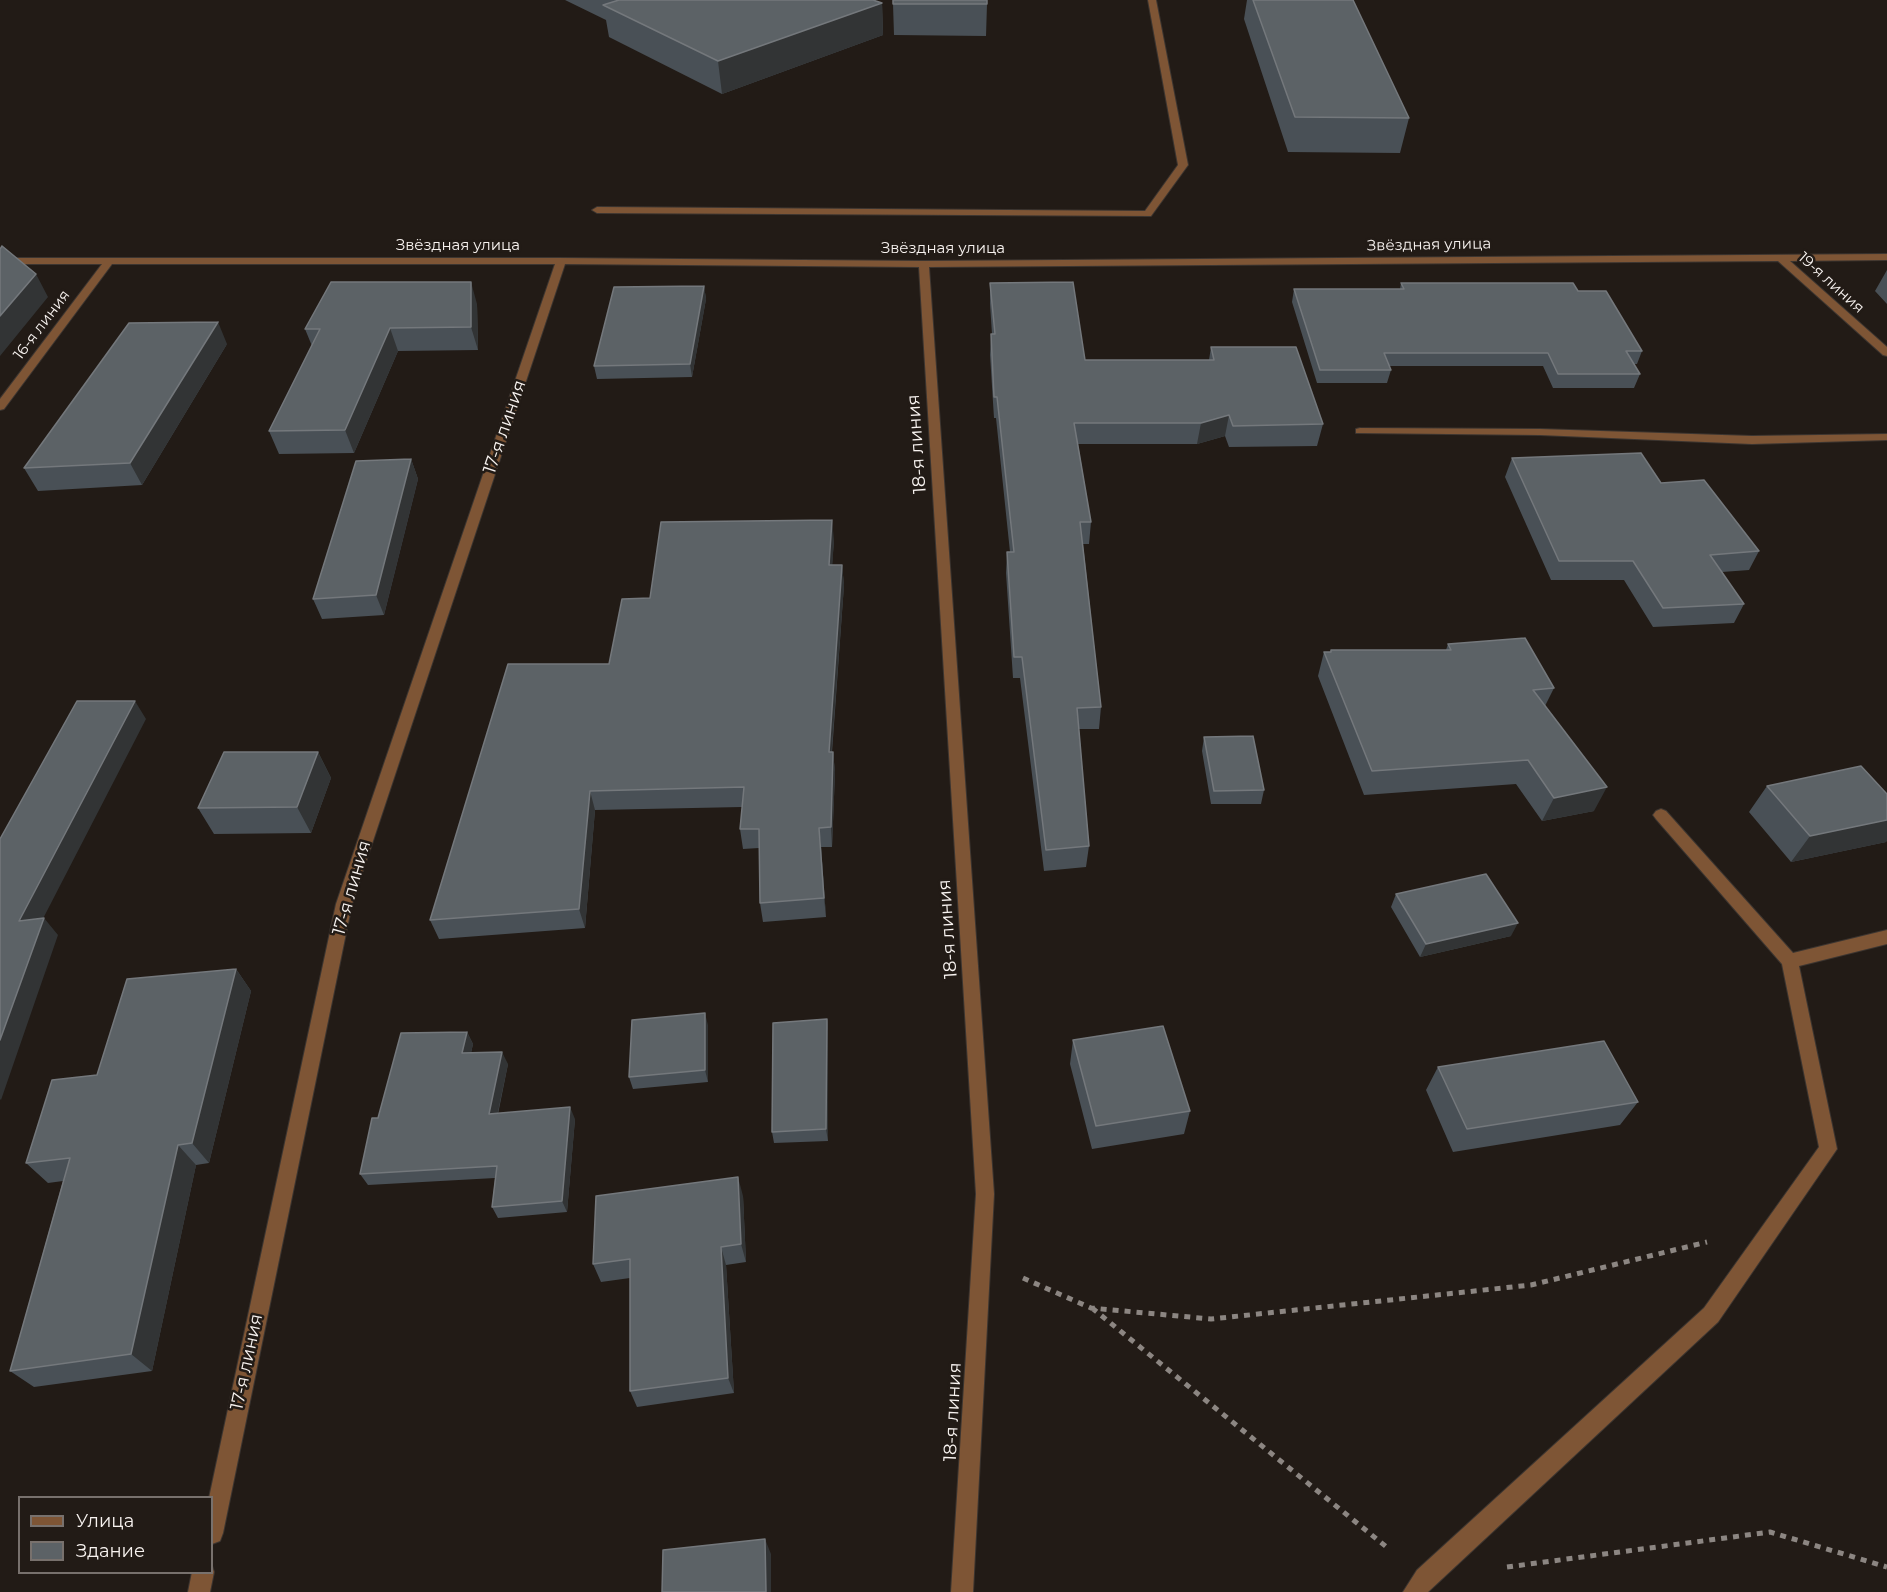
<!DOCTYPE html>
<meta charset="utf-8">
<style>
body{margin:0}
#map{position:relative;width:1887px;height:1592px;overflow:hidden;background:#221b16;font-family:Montserrat,sans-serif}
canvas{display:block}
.legend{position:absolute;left:18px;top:1496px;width:195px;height:78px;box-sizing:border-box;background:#221b16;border:2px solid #78716d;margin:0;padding:8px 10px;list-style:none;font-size:18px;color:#f8f3f0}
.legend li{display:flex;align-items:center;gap:12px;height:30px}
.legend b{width:30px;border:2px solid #78716d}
</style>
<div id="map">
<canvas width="1887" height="1592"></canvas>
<ul class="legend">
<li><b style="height:8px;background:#7e5535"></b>Улица</li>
<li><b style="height:16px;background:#5c6266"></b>Здание</li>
</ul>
</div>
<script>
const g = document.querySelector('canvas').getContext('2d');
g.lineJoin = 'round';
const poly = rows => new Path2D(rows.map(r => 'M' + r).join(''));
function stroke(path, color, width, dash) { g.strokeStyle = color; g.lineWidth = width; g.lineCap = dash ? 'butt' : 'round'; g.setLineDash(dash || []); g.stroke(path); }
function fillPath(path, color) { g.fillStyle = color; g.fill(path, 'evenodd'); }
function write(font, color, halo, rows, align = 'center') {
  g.font = font + ' Montserrat,sans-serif'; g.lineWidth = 5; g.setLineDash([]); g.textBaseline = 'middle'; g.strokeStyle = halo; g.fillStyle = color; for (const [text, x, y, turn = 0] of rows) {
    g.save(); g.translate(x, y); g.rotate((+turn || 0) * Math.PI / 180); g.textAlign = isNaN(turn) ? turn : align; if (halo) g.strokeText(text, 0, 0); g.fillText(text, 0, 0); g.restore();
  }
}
const minor = poly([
 [1148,0,1156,0,1188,165,1151,216,597,213,592,210,597,207,1145,211,1178,165,1148,0],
 [1887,254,1887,260,1790,261,1887,347,1887,356,1883,355,1778,261,929,267,994,1194,973,1592,951,1592,976,1194,919,267,565,264,352,904,223,1533,220,1541,212,1544,212,1498,209,1498,336,904,555,264,112,264,4,409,0,410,0,399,102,264,0,264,0,258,561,258,924,261,1887,254],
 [1360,428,1540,429,1752,436,1887,434,1887,440,1752,444,1540,435,1356,433,1356,429,1360,428],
 [1661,809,1666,811,1793,953,1887,930,1887,944,1799,966,1837,1149,1718,1322,1428,1592,1403,1592,1417,1570,1704,1308,1819,1147,1782,964,1656,819,1653,815,1656,811,1661,809],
 [212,1566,214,1572,210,1592,188,1592,192,1572,212,1572,212,1566]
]);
stroke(minor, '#3c3530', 2);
stroke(poly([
 [1023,1278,1091,1308,1211,1319,1531,1285,1707,1242],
 [1092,1308,1389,1549],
 [1507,1567,1770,1532,1887,1567]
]), '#8c8682', 5, [6, 6]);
fillPath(minor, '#7e5535');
fillPath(poly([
 [565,0,873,0,882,3,883,35,722,94,609,37,606,20],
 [1247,0,1353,0,1409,118,1400,153,1288,152,1244,19],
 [893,4,987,4,986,36,894,35],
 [1887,270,1887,304,1875,291],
 [990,283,1085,360,1209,360,1211,347,1323,424,1317,446,1229,447,1225,436,1197,444,1078,444,1091,522,1089,544,1083,544,1101,707,1099,729,1079,729,1089,846,1086,867,1044,871,1020,678,1013,678,1006,573,1007,552,1010,552,996,418,994,418,990,355,991,334,992,334,990,304],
 [1401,283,1578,291,1642,351,1637,364,1634,364,1640,374,1634,388,1553,388,1543,366,1389,366,1391,370,1387,383,1317,383,1292,302,1294,289,1400,289],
 [704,286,706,299,692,377,597,379,594,366],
 [477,304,478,350,398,351,354,453,279,454,269,431,312,346,305,329],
 [227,344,142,485,38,491,24,468],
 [1512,458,1661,483,1759,551,1749,570,1722,572,1744,604,1734,623,1653,627,1624,580,1551,580,1505,477],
 [411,459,418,479,384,615,322,619,313,599],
 [834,540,832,565,842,565,844,585,832,752,833,752,835,772,832,847,821,847,826,917,763,922,760,903,759,848,743,849,740,829,742,807,595,810,585,928,439,939,430,920,609,664,650,598],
 [1448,644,1554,688,1545,706,1594,811,1542,821,1516,784,1364,795,1318,676,1324,652,1330,652,1331,650,1446,650],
 [1204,737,1264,790,1261,804,1211,804,1202,751],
 [318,752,331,778,311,833,214,834,198,808],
 [1767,786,1887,794,1887,840,1886,842,1791,862,1749,812],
 [1396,894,1511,936,1420,957,1391,907],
 [236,969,251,991,209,1163,196,1165,152,1371,34,1387,10,1371,63,1181,48,1183,26,1163,97,1075],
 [827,1019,828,1031,828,1141,774,1143,772,1132],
 [708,1025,708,1082,633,1089,629,1077],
 [467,1032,473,1044,471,1053,508,1064,498,1114,575,1119,567,1212,498,1218,492,1207,495,1178,368,1185,360,1174,378,1118],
 [1073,1040,1190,1111,1184,1134,1092,1149,1070,1064],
 [1438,1067,1638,1102,1620,1125,1453,1152,1426,1090],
 [743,1196,746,1262,726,1265,734,1393,637,1407,630,1391,630,1278,601,1282,593,1264]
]), '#495056');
fillPath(poly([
 [882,3,883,35,722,94,718,61],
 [36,274,48,297,0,356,0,316],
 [471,282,477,304,478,350,471,327],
 [704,286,706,299,692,377,690,364],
 [218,322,227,344,142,485,130,463],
 [390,328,398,351,354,453,345,430],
 [1229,415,1225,436,1197,444,1201,423],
 [411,459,418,479,384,615,376,595],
 [832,520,834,540,831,585,829,565],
 [842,565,844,585,830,772,829,752],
 [135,701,146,719,33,938,19,921],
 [318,752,331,778,311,833,297,807],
 [833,752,835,772,832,847,831,827],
 [1607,787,1594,811,1542,821,1554,798],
 [590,791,595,810,585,928,579,909],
 [1887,820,1887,840,1886,842,1791,862,1810,836],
 [819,828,821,847,826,917,824,898],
 [44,918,58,935,1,1100,0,1099,0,1040],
 [1518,923,1511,936,1420,957,1426,944],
 [236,969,251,991,209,1163,192,1143],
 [705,1013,708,1025,708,1082,705,1070],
 [827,1019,828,1031,828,1141,826,1129],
 [467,1032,473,1044,468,1065,462,1053],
 [502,1052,508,1064,495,1126,489,1114],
 [570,1107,575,1119,567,1212,562,1201],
 [178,1145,196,1165,152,1371,131,1354],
 [738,1177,743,1196,746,1262,741,1244],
 [721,1247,726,1265,734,1393,728,1378],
 [765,1539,771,1554,771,1592,766,1592]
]), '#323435');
const building = poly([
 [619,0,873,0,882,3,718,61,603,5,619,0],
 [893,0,987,0,987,4,893,4,893,0],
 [1253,0,1353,0,1409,118,1295,117,1253,0],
 [2,246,36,274,0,316,0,249,2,246],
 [331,282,471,282,471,327,390,328,345,430,269,431,320,329,305,329,331,282],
 [1073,282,1085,360,1214,360,1211,347,1296,347,1323,424,1233,426,1229,415,1201,423,1074,423,1091,522,1080,522,1101,707,1077,708,1089,846,1046,850,1022,657,1014,657,1007,552,1014,552,997,397,994,397,991,334,995,334,990,283,1073,282],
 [1401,283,1573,283,1578,291,1606,291,1642,351,1626,351,1640,374,1558,374,1548,353,1384,353,1391,370,1320,370,1294,289,1404,289,1401,283],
 [704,286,690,364,594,366,614,287,704,286],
 [218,322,130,463,24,468,129,323,218,322],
 [1641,453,1661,483,1704,480,1759,551,1710,555,1744,604,1663,608,1633,561,1559,561,1512,458,1641,453],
 [411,459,376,595,313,599,356,461,411,459],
 [832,520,829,565,842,565,829,752,833,752,831,827,819,828,824,898,760,903,759,829,740,829,744,787,590,791,579,909,430,920,508,664,609,664,622,599,650,598,661,522,832,520],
 [1525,638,1554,688,1533,690,1607,787,1554,798,1528,760,1372,771,1324,652,1331,652,1331,650,1451,650,1448,644,1525,638],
 [77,701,135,701,19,921,44,918,0,1040,0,839,77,701],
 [1253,736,1264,790,1214,791,1204,737,1253,736],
 [224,752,318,752,297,807,198,808,224,752],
 [1861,766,1887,794,1887,820,1810,836,1767,786,1861,766],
 [1486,874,1518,923,1426,944,1396,894,1486,874],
 [236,969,192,1143,178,1145,131,1354,10,1371,70,1158,26,1163,52,1080,97,1075,127,979,236,969],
 [705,1013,705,1070,629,1077,632,1020,705,1013],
 [827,1019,826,1129,772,1132,773,1023,827,1019],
 [1163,1026,1190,1111,1096,1126,1073,1040,1163,1026],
 [467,1032,462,1053,502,1052,489,1114,570,1107,562,1201,492,1207,497,1166,360,1174,372,1118,378,1118,401,1033,467,1032],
 [1604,1041,1638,1102,1467,1129,1438,1067,1604,1041],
 [738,1177,741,1244,721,1247,728,1378,630,1391,630,1259,593,1264,596,1196,738,1177],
 [765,1539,766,1592,662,1592,663,1550,765,1539]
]);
fillPath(building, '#5c6266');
stroke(building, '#74787c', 1.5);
write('15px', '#f8f3f0', '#221b16', [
 ["Звёздная улица",1429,245,-1],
 ["Звёздная улица",458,246],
 ["Звёздная улица",943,249],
 ["19-я линия",1831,283,42],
 ["16-я линия",42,325,-53]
]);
write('18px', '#f8f3f0', '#221b16', [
 ["17-я линия",505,427,-71],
 ["18-я линия",917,444,-94],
 ["17-я линия",352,888,-74],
 ["18-я линия",948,929,-94],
 ["17-я линия",247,1362,-78],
 ["18-я линия",953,1412,-87]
]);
</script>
